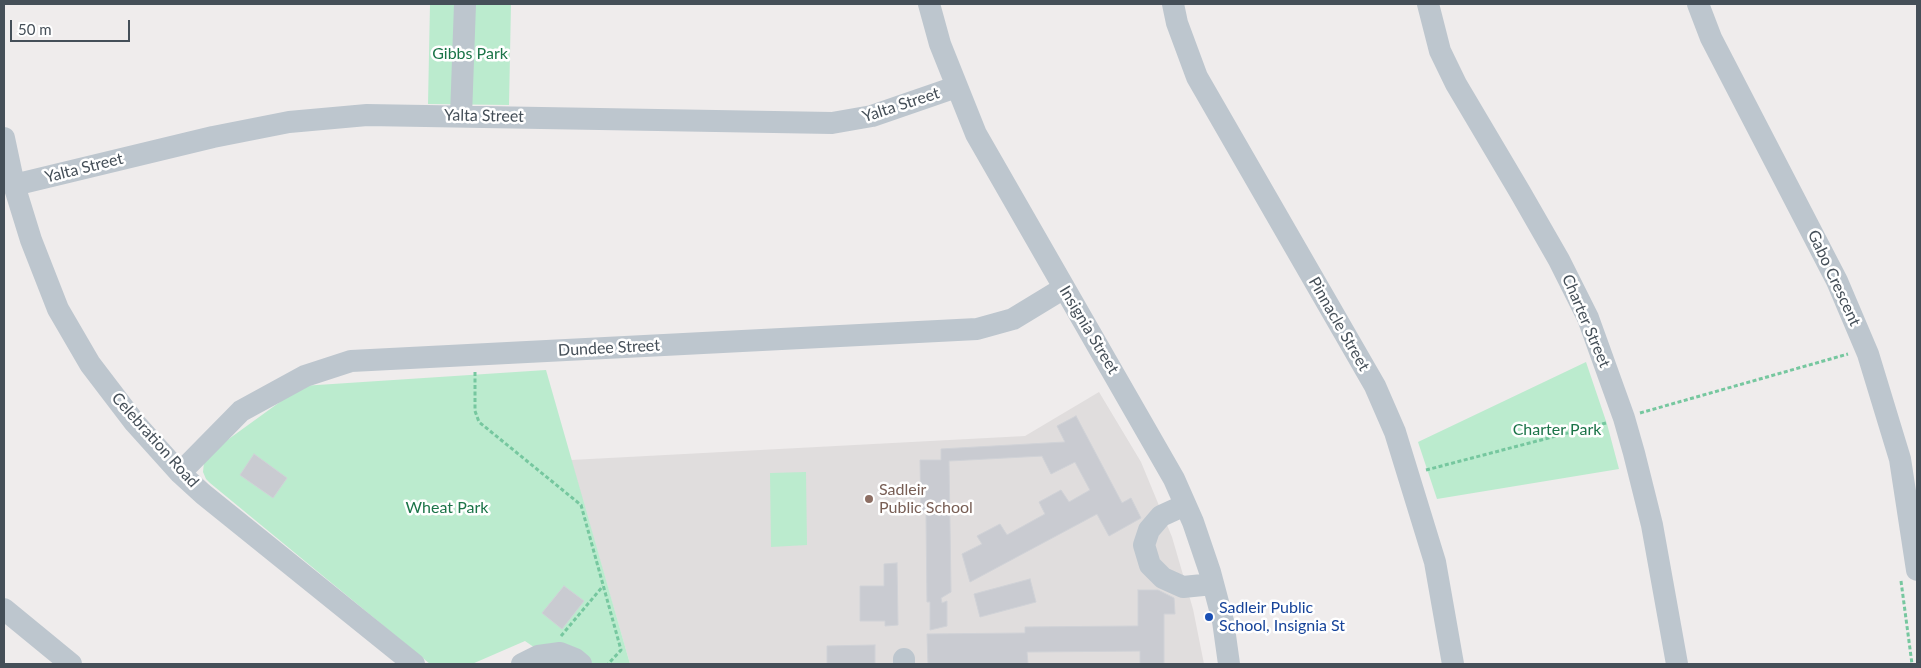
<!DOCTYPE html>
<style>
body{margin:0}
#map{position:relative;width:1921px;height:668px;overflow:hidden;background:#efecec;font-family:Lato,sans-serif}
canvas{display:block}
.frame{position:absolute;inset:0;border:5px solid #454f58;pointer-events:none}
.scale{position:absolute;left:10px;top:20px;width:120px;height:22px;box-sizing:border-box;border:2px solid #454f58;border-top:0;padding-left:6px;font-size:15px;line-height:18px;white-space:nowrap;color:#454f58;-webkit-text-stroke:4px #fff;paint-order:stroke}
</style>
<div id="map">
<canvas width="1921" height="668"></canvas>
<div class="frame"></div>
<div class="scale">50 m</div>
</div>
<script>
const g = document.querySelector('canvas').getContext('2d');
g.lineJoin = 'round';
function fillPath(path, color) { g.fillStyle = color; g.fill(path, 'evenodd'); }
const poly = rows => new Path2D(rows.map(r => 'M' + r).join(''));
function stroke(path, color, width, dash) { g.strokeStyle = color; g.lineWidth = width; g.lineCap = dash ? 'butt' : 'round'; g.setLineDash(dash || []); g.stroke(path); }
function write(font, color, halo, rows, align = 'center') {
  g.font = font + ' Lato,sans-serif'; g.lineWidth = 5; g.setLineDash([]); g.textBaseline = 'middle'; g.strokeStyle = halo; g.fillStyle = color; for (const [text, x, y, turn = 0] of rows) {
    g.save(); g.translate(x, y); g.rotate((+turn || 0) * Math.PI / 180); g.textAlign = isNaN(turn) ? turn : align; if (halo) g.strokeText(text, 0, 0); g.fillText(text, 0, 0); g.restore();
  }
}
fillPath(poly([
 [1099,392,1141,462,1172,537,1193,609,1204,664,630,664,571,460,1025,436]
]), '#e0dddd');
fillPath(poly([
 [430,4,511,4,509,105,428,104],
 [1586,362,1607,424,1619,469,1437,499,1418,442],
 [546,370,630,664,593,664,582,654,538,650,525,641,472,664,430,664,210,483,206,479,203,472,204,462,208,454,302,386],
 [806,472,807,545,771,547,770,473]
]), '#bbebce');
const building = poly([
 [1076,416,1122,503,1131,498,1141,518,1109,536,1097,514,970,582,962,554,982,544,977,536,1000,524,1007,535,1045,514,1039,502,1061,490,1069,502,1090,490,1075,462,1051,474,1042,456,949,461,951,592,941,598,942,603,947,601,947,626,930,630,930,602,927,602,926,512,921,513,920,460,941,460,941,449,1065,442,1057,426,1076,416],
 [254,454,287,478,273,498,240,475,254,454],
 [897,563,898,625,885,626,885,621,860,621,860,586,884,586,884,564,897,563],
 [1030,579,1036,602,980,617,974,594,1030,579],
 [564,586,584,601,562,629,542,613,564,586],
 [1138,590,1158,590,1174,598,1175,614,1164,614,1164,664,1140,664,1140,651,1027,652,1028,664,928,664,927,634,1025,633,1025,627,1138,626,1138,590],
 [875,645,875,664,827,664,827,646,875,645]
]);
fillPath(building, '#c9cbd1');
stroke(building, '#d0d2d7', 1);
stroke(poly([
 [475,372,475,411,479,422,581,505,621,650,608,664],
 [1640,413,1848,354],
 [1426,470,1606,423],
 [1901,581,1912,664],
 [561,636,603,586]
]), '#76c79f', 3, [4, 2.5]);
stroke(poly([
 [929,4,940,44,976,134,1174,479,1193,522,1210,572,1223,621,1229,664],
 [1173,4,1177,23,1197,77,1375,386,1395,432,1435,562,1453,664],
 [1428,4,1440,51,1456,84,1520,192,1559,260,1588,318,1624,418,1634,453,1652,525,1677,664],
 [1698,4,1711,38,1837,281,1868,354,1900,459,1917,570],
 [461,116,465,4],
 [4,138,14,185,31,240,58,309,90,364,135,423,180,473,203,494,414,664],
 [14,185,213,137,289,122,367,115,832,123,872,116,956,87],
 [180,473,241,411,305,376,351,361,977,329,1013,319,1064,288],
 [1185,505,1161,516,1149,530,1144,545,1150,565,1163,578,1183,587,1213,584],
 [4,609,71,664],
 [904,659,904,664],
 [522,664,538,656,560,653,575,659,581,664]
]), '#bdc6ce', 22);
for (const [x, y, r, color] of [
 [869,499,5,"#8d6e63"],
 [1209,617,5,"#1a4fb4"]
]) { const dot = new Path2D(); dot.arc(x, y, r, 0, 2 * Math.PI); g.fillStyle = color; g.fill(dot); stroke(dot, '#fff', 2); }
write('16px', '#1b7448', '#fff', [
 ["Gibbs Park",470,54],
 ["Charter Park",1557,430],
 ["Wheat Park",447,508]
]);
write('16px', '#454f58', '#fff', [
 ["Yalta Street",901,105,-18],
 ["Yalta Street",484,116,1],
 ["Yalta Street",84,168,-14],
 ["Gabo Crescent",1834,278,65],
 ["Charter Street",1586,321,67],
 ["Pinnacle Street",1339,324,60],
 ["Insignia Street",1089,330,59],
 ["Dundee Street",609,348,-3],
 ["Celebration Road",155,440,48]
]);
write('16px', '#785e54', '#fff', [
 ["Sadleir",879,490],
 ["Public School",879,508]
], 'left');
write('16px', '#164399', '#fff', [
 ["Sadleir Public",1219,608],
 ["School, Insignia St",1219,626]
], 'left');
</script>
